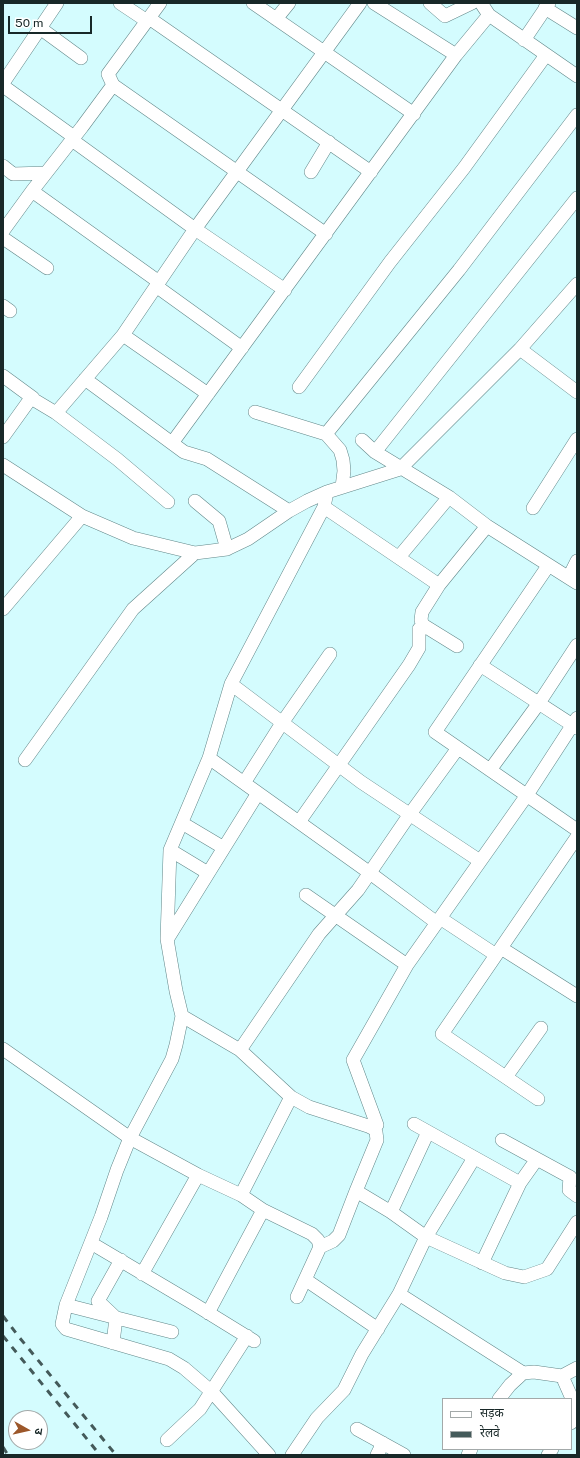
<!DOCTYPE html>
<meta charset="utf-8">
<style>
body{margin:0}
#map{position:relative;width:580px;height:1458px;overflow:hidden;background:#d4fcfe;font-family:"Public Sans","Noto Sans Devanagari",sans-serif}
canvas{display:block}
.frame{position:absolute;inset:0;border:4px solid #182828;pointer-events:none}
.legend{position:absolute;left:442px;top:1398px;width:130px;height:52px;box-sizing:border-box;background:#fff;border:1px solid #a3a9a9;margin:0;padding:5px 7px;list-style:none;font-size:12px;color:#182828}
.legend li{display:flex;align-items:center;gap:8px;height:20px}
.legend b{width:20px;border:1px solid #a3a9a9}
.north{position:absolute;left:8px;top:1410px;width:40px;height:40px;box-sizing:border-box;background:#fff;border:1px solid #a3a9a9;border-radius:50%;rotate:98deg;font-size:11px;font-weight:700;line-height:16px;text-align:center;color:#182828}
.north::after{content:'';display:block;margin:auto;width:14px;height:18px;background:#9c572a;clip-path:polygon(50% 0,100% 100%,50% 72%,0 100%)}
.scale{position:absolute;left:8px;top:16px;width:84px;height:18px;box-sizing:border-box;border:2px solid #182828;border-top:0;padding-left:5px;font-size:12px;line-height:14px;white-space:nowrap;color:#182828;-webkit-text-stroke:3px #fff;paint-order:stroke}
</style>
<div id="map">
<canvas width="580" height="1458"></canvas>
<div class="frame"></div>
<ul class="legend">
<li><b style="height:5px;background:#fff"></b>सड़क</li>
<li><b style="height:5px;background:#445a5a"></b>रेलवे</li>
</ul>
<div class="north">उ</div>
<div class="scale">50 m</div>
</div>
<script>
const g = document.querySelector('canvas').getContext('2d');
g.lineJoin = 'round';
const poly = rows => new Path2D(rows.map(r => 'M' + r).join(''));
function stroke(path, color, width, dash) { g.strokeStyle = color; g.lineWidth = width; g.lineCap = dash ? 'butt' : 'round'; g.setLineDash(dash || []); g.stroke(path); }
const minor = poly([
 [120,3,147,21],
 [253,3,414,114],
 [374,3,456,55],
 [430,3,445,16,472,3],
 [481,3,489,15,577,76],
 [545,8,577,28],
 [149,18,371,172],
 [276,19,289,3],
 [40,28,81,58],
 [524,40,549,3],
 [3,83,57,3],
 [113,85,326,234],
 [3,86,74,137],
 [72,140,195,229,285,290],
 [3,166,13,174,46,173],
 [311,172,329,142],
 [32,191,159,282],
 [3,231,32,191,82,127,113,85,108,74,160,3],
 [3,238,47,268],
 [156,286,242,348],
 [3,306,10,311],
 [123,335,195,229,360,3],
 [520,349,577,392],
 [3,376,33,398],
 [85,379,184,452,207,459,289,511],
 [299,387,390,262,464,168,546,55],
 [255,412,326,434,459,270,577,115],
 [56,413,123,335,208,394],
 [326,434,340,450,343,460,344,471,342,487],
 [3,437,31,398,56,413,117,459,168,502],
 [362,440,375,452,449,497,487,526,577,583],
 [172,443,456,55,489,15],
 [375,452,577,198],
 [3,465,82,516,133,538,195,553,227,549,248,539,289,511,307,501,327,492,400,469,520,349,577,284],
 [195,501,219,521,227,549],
 [324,507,439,585],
 [533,508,577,439],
 [399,557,449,497],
 [548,566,435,732,577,830],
 [569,577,577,561],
 [3,609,82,516],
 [457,646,423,625,421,620,422,612,439,585,487,526],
 [480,665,577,728],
 [231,684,361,782,480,861],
 [209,758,370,873,437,923],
 [25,760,133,609,195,553],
 [490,770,539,703,577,645],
 [244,783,282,723,330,654],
 [299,822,409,665,419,648,419,629,423,625],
 [182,823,224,848],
 [170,850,208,873],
 [306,895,407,965],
 [440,918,496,955],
 [168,938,258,793],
 [501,948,577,996],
 [182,1016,176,1045,172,1059,130,1138,117,1170,101,1217,66,1305,62,1324,66,1329,169,1359,184,1368,212,1392,269,1455],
 [3,1049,130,1138,198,1175,241,1195,263,1210,312,1234,318,1240,320,1247,297,1297],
 [240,1050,182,1016,176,991,167,939,170,850,209,758,231,684,324,507,327,492],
 [506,1077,541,1028],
 [291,1097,309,1107,368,1126,374,1129,376,1132,377,1140,356,1191,339,1235,333,1241,320,1247],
 [538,1099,442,1034,577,837],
 [414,1124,520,1183,537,1159],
 [377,1125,353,1060,407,965,527,795,577,718],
 [502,1140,570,1177,569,1190,577,1196],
 [356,1191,391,1212,426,1237,505,1273,524,1277,547,1269,577,1222],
 [241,1195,291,1097,240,1050,319,934,358,890,410,814,458,748],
 [391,1212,428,1132],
 [91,1243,194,1304,254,1341],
 [482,1263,520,1183],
 [142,1274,198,1175],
 [306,1280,378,1329],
 [399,1294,523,1373],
 [66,1305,172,1332],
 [208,1313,263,1210],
 [113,1343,116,1318,98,1301,121,1260],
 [562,1376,577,1410],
 [499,1399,510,1385,523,1373,534,1372,562,1376,577,1368],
 [571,1423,577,1414],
 [357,1429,404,1455],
 [167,1440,200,1409,247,1336],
 [292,1455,317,1418,344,1390,362,1354,399,1294,426,1237,474,1158],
 [377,1455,383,1443],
 [468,1455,471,1449],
 [548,1455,552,1449]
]);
stroke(minor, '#628789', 14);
stroke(minor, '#fff', 13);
stroke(poly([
 [3,1316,19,1337,116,1455],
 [3,1336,100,1455],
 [3,1447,8,1455]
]), '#445a5a', 3, [7, 7]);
</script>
